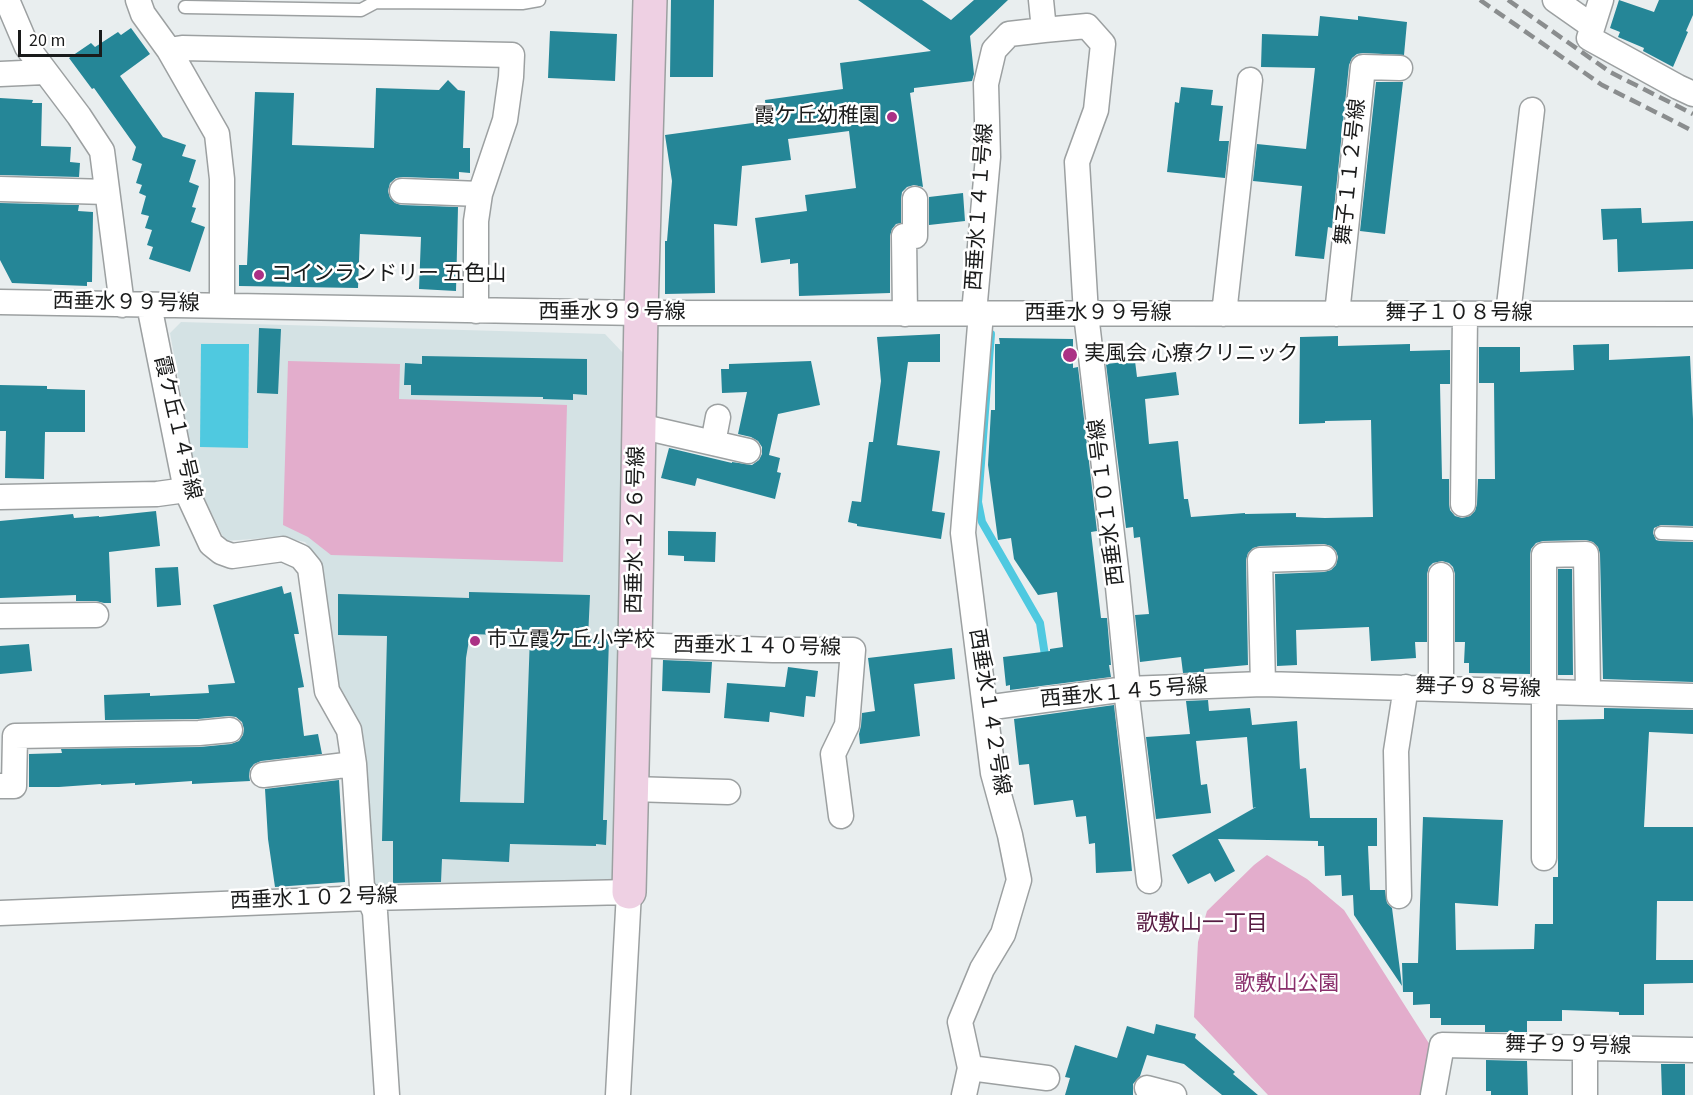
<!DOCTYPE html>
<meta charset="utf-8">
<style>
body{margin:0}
#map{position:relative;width:1693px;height:1095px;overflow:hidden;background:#e9eeef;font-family:"Source Sans 3",sans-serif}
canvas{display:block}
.scale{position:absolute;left:18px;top:30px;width:84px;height:27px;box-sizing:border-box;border:3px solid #1a1b1b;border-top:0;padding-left:8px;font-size:18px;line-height:21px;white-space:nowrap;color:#1a1b1b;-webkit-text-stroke:4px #fff;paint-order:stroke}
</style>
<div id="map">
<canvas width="1693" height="1095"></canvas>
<div class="scale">20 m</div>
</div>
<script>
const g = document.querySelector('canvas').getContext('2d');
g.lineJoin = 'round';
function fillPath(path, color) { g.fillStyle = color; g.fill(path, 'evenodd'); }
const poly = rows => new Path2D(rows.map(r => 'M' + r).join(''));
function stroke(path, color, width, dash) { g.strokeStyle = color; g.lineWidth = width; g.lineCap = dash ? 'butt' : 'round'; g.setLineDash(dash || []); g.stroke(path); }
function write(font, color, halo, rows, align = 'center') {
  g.font = font + ' "Source Sans 3","Noto Sans JP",sans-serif'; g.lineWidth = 5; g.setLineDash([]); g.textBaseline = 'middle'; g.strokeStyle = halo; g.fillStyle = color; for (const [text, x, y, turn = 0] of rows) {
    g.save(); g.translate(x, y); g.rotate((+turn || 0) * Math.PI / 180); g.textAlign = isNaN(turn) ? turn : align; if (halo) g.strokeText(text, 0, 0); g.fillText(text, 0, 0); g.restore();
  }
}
fillPath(poly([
 [181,322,605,334,623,353,615,884,372,889,364,740,336,687,321,561,305,542,280,537,225,541,197,483,170,333]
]), '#d4e2e4');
fillPath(poly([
 [288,361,400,364,399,399,567,405,563,562,331,555,308,537,283,525],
 [1267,855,1307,879,1344,910,1430,1045,1421,1095,1268,1095,1194,1017,1198,942,1207,911,1254,865]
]), '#e3adcc');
fillPath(poly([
 [201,344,249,344,248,448,200,447]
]), '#4fc9e0');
stroke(poly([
 [991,334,978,502,982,522,1040,623,1046,662]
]), '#4fc9e0', 8);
fillPath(poly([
 [671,0,714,0,713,77,670,77],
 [858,0,922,0,951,20,974,0,1008,0,970,36,974,74,972,81,914,88,914,92,910,93,923,187,914,185,907,187,902,192,901,199,901,223,896,224,892,229,890,236,890,293,799,296,798,263,790,264,790,259,761,263,755,218,807,211,805,195,856,188,849,131,788,139,791,160,742,166,737,226,714,224,715,293,665,294,665,241,667,241,672,181,665,135,767,121,765,100,843,89,840,63,931,51],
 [1619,0,1654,12,1659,0,1693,0,1693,15,1686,31,1688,32,1673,67,1643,51,1644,48,1618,37,1620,32,1610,28],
 [1320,16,1358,20,1358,16,1407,22,1404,55,1363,53,1357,54,1352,58,1349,65,1332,228,1328,227,1324,259,1295,256,1302,186,1253,181,1257,144,1306,149,1315,68,1261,67,1262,34,1318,36],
 [131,28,150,54,120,76,163,137,186,145,182,156,196,160,189,182,199,186,192,207,196,208,191,222,205,227,190,272,149,259,153,247,147,245,152,230,145,228,149,216,141,214,146,196,139,193,142,185,136,183,142,164,132,160,136,147,94,88,92,89,69,58,91,43,95,47,118,32,121,35],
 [550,31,617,34,615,81,548,78],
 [448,80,458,90,465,91,463,148,470,148,470,173,459,172,459,179,403,177,396,178,390,183,388,191,390,198,395,203,401,205,458,207,456,291,419,289,421,237,360,234,358,288,239,286,239,265,247,265,255,92,294,93,292,145,374,148,376,88,439,90],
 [1376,82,1403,82,1385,234,1360,231],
 [1181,87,1213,90,1211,105,1223,106,1219,141,1229,141,1225,178,1167,172,1175,102,1179,103],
 [0,98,33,100,32,103,42,103,41,146,71,147,70,162,80,163,79,177,0,175],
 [963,193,965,221,929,225,929,197],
 [0,203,79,205,78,211,93,212,92,282,87,282,87,286,12,283,0,260],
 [1641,208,1642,223,1693,221,1693,269,1618,272,1617,239,1603,240,1601,209],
 [259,328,281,329,278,394,257,393],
 [940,334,940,362,908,362,897,445,940,451,932,511,945,513,941,539,857,526,857,524,848,522,852,501,861,502,869,442,873,442,881,381,877,337],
 [1338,336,1338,346,1410,344,1410,351,1450,350,1450,384,1440,384,1442,479,1449,479,1449,504,1450,510,1455,516,1462,518,1470,516,1475,511,1477,504,1478,479,1495,479,1494,383,1479,383,1479,347,1520,347,1520,372,1574,370,1573,345,1609,344,1609,360,1690,356,1693,419,1693,526,1661,525,1654,528,1653,533,1656,540,1660,541,1693,542,1693,682,1603,679,1600,554,1598,547,1593,542,1586,540,1543,541,1536,543,1531,549,1530,555,1530,674,1469,673,1469,663,1464,663,1465,642,1455,642,1455,574,1453,567,1449,563,1442,561,1433,563,1429,567,1427,574,1427,642,1415,642,1416,658,1371,661,1369,627,1296,630,1297,665,1277,666,1275,574,1324,572,1331,570,1336,565,1338,557,1336,551,1331,546,1324,544,1260,546,1253,548,1248,553,1246,560,1248,665,1204,669,1204,672,1183,673,1181,657,1140,662,1135,615,1149,614,1140,537,1134,538,1133,527,1126,528,1106,364,1135,361,1137,377,1176,372,1179,395,1145,399,1149,444,1178,441,1184,499,1188,499,1191,517,1245,513,1245,514,1296,513,1296,517,1325,518,1373,517,1371,420,1325,421,1325,423,1299,424,1300,337],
 [999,338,1073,339,1073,368,1078,367,1097,531,1091,532,1101,618,1107,618,1111,665,1109,665,1111,677,1010,690,1010,685,1006,686,1003,657,1050,651,1050,649,1063,647,1057,592,1038,595,1014,559,1011,538,998,540,988,465,991,410,995,410,995,344,1000,344],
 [422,356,587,359,587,395,573,394,573,400,543,399,543,397,411,395,411,385,404,385,405,363,422,364],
 [811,361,820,405,778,414,769,455,780,458,777,472,781,473,775,499,697,478,695,486,661,478,669,448,732,463,732,462,752,465,759,460,762,454,762,447,758,441,751,437,738,434,747,392,722,393,721,369,729,369,729,364],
 [0,385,47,386,47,389,85,390,85,432,45,432,44,479,5,478,6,431,0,431],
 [156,511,160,546,109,552,111,603,104,603,96,601,76,601,76,595,0,598,0,521,73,514,74,518,99,516,99,517],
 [668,531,716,532,715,562,684,561,684,556,668,555],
 [178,567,181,605,157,607,155,568],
 [1558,569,1572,569,1573,675,1558,675],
 [282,586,284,594,291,592,299,634,294,634,304,687,298,688,304,736,318,734,322,754,261,761,254,764,250,769,249,776,250,781,192,784,192,781,135,785,135,783,101,785,101,784,59,787,29,787,29,754,62,753,61,749,200,747,231,744,239,741,243,735,244,729,242,722,236,717,229,716,198,719,105,720,104,695,150,693,150,696,209,693,208,685,235,683,213,605],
 [469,592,590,595,588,638,609,639,603,820,607,820,606,845,596,844,596,846,510,844,509,862,442,859,441,882,393,883,393,841,382,841,387,636,338,635,338,594,469,598],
 [470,634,530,636,524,803,460,802,466,658],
 [29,644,32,671,0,674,0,646],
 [952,648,955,679,914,684,920,736,860,744,859,734,861,726,862,713,875,711,868,658],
 [663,660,712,662,710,693,662,691],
 [788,667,818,671,815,697,806,696,804,717,770,712,769,722,724,718,727,683,785,687],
 [1208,700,1209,711,1250,708,1252,725,1297,721,1300,769,1306,768,1310,818,1377,818,1377,846,1368,846,1370,890,1385,890,1387,903,1392,908,1402,986,1354,915,1353,895,1342,896,1341,875,1325,876,1324,846,1318,846,1318,841,1218,839,1235,871,1215,882,1210,873,1188,884,1172,855,1256,807,1253,808,1247,737,1196,741,1201,785,1207,784,1211,813,1156,819,1146,737,1190,734,1186,701],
 [1114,705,1129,838,1132,871,1096,873,1095,843,1089,844,1086,816,1076,817,1073,800,1034,805,1029,764,1019,765,1014,719],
 [1604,708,1693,710,1693,734,1649,732,1644,827,1693,827,1693,901,1657,901,1656,960,1693,960,1693,983,1644,984,1644,1015,1619,1015,1619,1012,1562,1010,1562,1021,1527,1021,1527,1032,1485,1032,1485,1025,1441,1025,1441,1018,1430,1018,1430,1004,1413,1005,1413,992,1403,992,1402,963,1418,963,1423,817,1503,820,1498,906,1455,903,1456,950,1534,949,1535,924,1553,924,1553,877,1558,877,1558,720,1604,719],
 [339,780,345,882,275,887,268,839,265,789],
 [1156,1024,1196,1034,1195,1038,1235,1072,1233,1074,1258,1095,1222,1095,1184,1064,1147,1055,1140,1076,1133,1084,1133,1095,1065,1095,1070,1078,1065,1077,1075,1045,1117,1058,1127,1026,1154,1034],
 [1486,1060,1527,1061,1528,1095,1491,1095,1491,1091,1486,1091],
 [1661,1064,1685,1064,1685,1095,1662,1095]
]), '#258697');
const lane = poly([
 [185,7,361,10,376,2,522,3,539,0],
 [1661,533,1693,534]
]);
const street = poly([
 [7,0,27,47,79,116,102,151,122,305],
 [138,0,143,14,169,50,217,134,222,179,222,306],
 [1041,0,1044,30,1087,26,1103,44,1096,110,1077,162,1086,314,1117,577,1127,678,1126,689,1149,881],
 [1555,0,1592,26],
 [1601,0,1589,38,1678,87,1693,94],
 [169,50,182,48,512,55,511,77,505,120,480,194,476,221,476,311],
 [0,74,45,72],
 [0,189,107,192],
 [402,191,480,194],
 [0,302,641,313,1693,314],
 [149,305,186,490,211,544,221,552,232,556,283,549,301,557,310,568,327,691,349,730,354,764,362,887,369,898,375,912,387,1095],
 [974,313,988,157,986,84,994,50,1009,34,1044,30],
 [905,314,904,236,915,236,915,199],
 [1224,314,1250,80],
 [1337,314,1363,67,1400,68],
 [1508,314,1532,110],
 [639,426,748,451],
 [713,443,718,417],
 [0,497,157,494,186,490],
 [1463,504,1465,314],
 [0,616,96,615],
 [635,645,773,650,853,650,847,725,833,754,841,816],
 [1263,684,1260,560,1324,558],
 [1441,688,1441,575],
 [985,708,1126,689,1263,684,1693,696],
 [263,775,354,764],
 [0,786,14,786,15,736,199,733,230,730],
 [632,789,728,792],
 [1544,858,1544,555,1586,554,1588,693],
 [1399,896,1396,751,1406,687],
 [0,913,369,898,629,892,618,1095],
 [1585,1048,1585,1095],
 [970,1068,1047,1078],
 [1147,1088,1174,1095],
 [964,1095,970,1068,960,1022,982,969,1003,934,1019,880,1010,835,993,773,963,533,981,313],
 [1433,1095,1442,1045,1693,1050]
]);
const secondary = poly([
 [629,892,635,645,641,313,650,0]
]);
stroke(lane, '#9ca0a1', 15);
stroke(street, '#9ca0a1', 27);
stroke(secondary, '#9ca0a1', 36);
stroke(lane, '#fff', 12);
stroke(street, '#fff', 24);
stroke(secondary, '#eed0e3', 33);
stroke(poly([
 [1480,0,1602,85,1693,131],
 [1508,0,1610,72,1693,114]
]), '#8a8d8e', 4.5, [12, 6]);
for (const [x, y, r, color] of [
 [892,117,6,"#ab3185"],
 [259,275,6,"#ab3185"],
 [1070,355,8,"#ab3185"],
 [475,641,6,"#ab3185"]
]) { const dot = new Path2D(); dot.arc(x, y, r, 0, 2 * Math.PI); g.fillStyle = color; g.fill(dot); stroke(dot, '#fff', 2); }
write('21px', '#1a1b1b', '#fff', [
 ["霞ケ丘幼稚園",880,117,"right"],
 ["コインランドリー 五色山",271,275],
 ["実風会 心療クリニック",1084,355],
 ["市立霞ケ丘小学校",487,641]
], 'left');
write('21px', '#1a1b1b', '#fff', [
 ["舞子１１２号線",1352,172,-84],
 ["西垂水１４１号線",981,207,-86],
 ["西垂水９９号線",126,304,1],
 ["西垂水９９号線",612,313],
 ["西垂水９９号線",1098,314],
 ["舞子１０８号線",1459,314],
 ["霞ケ丘１４号線",176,428,77],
 ["西垂水１０１号線",1108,502,-97],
 ["西垂水１２６号線",637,530,-89],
 ["西垂水１４０号線",757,648,1],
 ["舞子９８号線",1478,689,2],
 ["西垂水１４５号線",1124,694,-5],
 ["西垂水１４２号線",988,712,81],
 ["西垂水１０２号線",314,900,-2],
 ["舞子９９号線",1568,1047,1]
]);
write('21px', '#8a2f6c', '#fff', [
 ["歌敷山公園",1287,985]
]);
write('22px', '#571c43', '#fff', [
 ["歌敷山一丁目",1202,925]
]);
</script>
